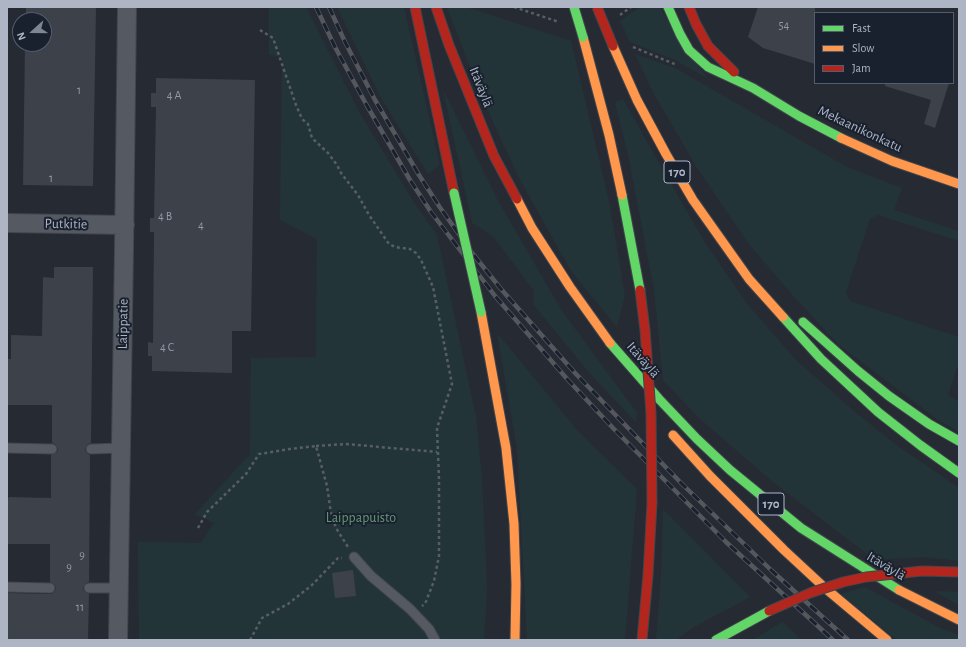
<!DOCTYPE html>
<meta charset="utf-8">
<style>
body{margin:0}
#map{position:relative;width:966px;height:647px;overflow:hidden;background:#262a33;font-family:"Alegreya Sans",sans-serif}
canvas{display:block}
.frame{position:absolute;inset:0;border:8px solid #aeb6c6;pointer-events:none}
.legend{position:absolute;left:814px;top:12px;width:140px;height:72px;box-sizing:border-box;background:#19202e;border:1px solid #555c6b;margin:0;padding:5px 7px;list-style:none;font-size:12px;color:#aeb6c6}
.legend li{display:flex;align-items:center;gap:8px;height:20px}
.legend b{width:20px;border:1px solid #555c6b}
.north{position:absolute;left:12px;top:12px;width:40px;height:40px;box-sizing:border-box;background:#19202e;border:1px solid #555c6b;border-radius:50%;rotate:249deg;font-size:11px;font-weight:700;line-height:16px;text-align:center;color:#aeb6c6}
.north::after{content:'';display:block;margin:auto;width:14px;height:18px;background:#7e8593;clip-path:polygon(50% 0,100% 100%,50% 72%,0 100%)}
</style>
<div id="map">
<canvas width="966" height="647"></canvas>
<div class="frame"></div>
<ul class="legend">
<li><b style="height:5px;background:#63d668"></b>Fast</li>
<li><b style="height:5px;background:#ff974d"></b>Slow</li>
<li><b style="height:5px;background:#b3261e"></b>Jam</li>
</ul>
<div class="north">N</div>
</div>
<script>
const g = document.querySelector('canvas').getContext('2d');
g.lineJoin = 'round';
function fillPath(path, color) { g.fillStyle = color; g.fill(path, 'evenodd'); }
const poly = rows => new Path2D(rows.map(r => 'M' + r).join(''));
function stroke(path, color, width, dash) { g.strokeStyle = color; g.lineWidth = width; g.lineCap = dash ? 'butt' : 'round'; g.setLineDash(dash || []); g.stroke(path); }
function write(font, color, halo, rows, align = 'center') {
  g.font = font + ' "Alegreya Sans",sans-serif'; g.lineWidth = 4; g.setLineDash([]); g.textBaseline = 'middle'; g.strokeStyle = halo; g.fillStyle = color; for (const [text, x, y, turn = 0] of rows) {
    g.save(); g.translate(x, y); g.rotate((+turn || 0) * Math.PI / 180); g.textAlign = isNaN(turn) ? turn : align; if (halo) g.strokeText(text, 0, 0); g.fillText(text, 0, 0); g.restore();
  }
}
fillPath(poly([
 [269,7,306,7,358,110,413,201,437,235,476,417,482,478,487,589,484,640,139,640,138,542,201,543,214,523,195,514,250,454,251,358,316,357,317,239,280,220,282,57,269,55],
 [337,7,404,7,440,165,428,174,380,96],
 [447,7,466,7,571,41,609,201,625,296,617,327,571,271,519,178,481,96],
 [640,7,659,7,707,78,675,60,630,42,620,21],
 [635,54,675,68,847,167,902,188,894,210,959,231,959,241,878,215,870,219,846,292,850,301,959,337,959,368,957,367,948,395,959,402,959,432,937,419,839,345,795,298,748,243,696,166,654,94],
 [443,89,497,199,530,256,562,311,637,413,636,422,592,376,533,304,534,291,493,236,472,223],
 [623,99,664,172,706,244,748,305,796,360,855,412,895,444,959,488,959,561,926,557,875,560,773,482,699,418,663,380,654,290,628,154,615,102],
 [497,333,577,430,637,489,625,640,527,640,517,449],
 [663,509,750,597,694,627,676,640,656,640,661,577],
 [865,587,940,628,959,635,959,640,897,640,841,594],
 [934,591,959,592,959,605],
 [782,622,802,640,753,640]
]), '#233439');
fillPath(poly([
 [26,7,96,7,93,186,23,185,25,44,44,44,44,20,26,20],
 [758,7,815,7,815,64,763,48,748,37],
 [156,78,255,80,251,331,232,331,232,373,152,371,152,356,148,356,148,342,153,343,154,232,150,232,150,218,154,218,156,107,151,107,151,93,156,93],
 [885,83,949,83,935,128,924,124,931,100,885,86],
 [54,267,93,267,91,443,88,444,85,449,86,452,90,455,89,582,86,583,83,588,84,591,89,594,88,640,7,640,7,593,50,594,53,593,56,589,55,585,50,582,50,544,7,544,7,498,9,498,9,497,51,498,51,455,57,452,58,449,55,444,52,443,52,405,7,405,7,359,11,359,11,335,42,336,43,277,54,278],
 [353,570,356,596,335,598,332,573]
]), '#3d414a');
const lane = poly([
 [7,448,52,449],
 [91,449,121,448],
 [354,557,371,576,410,609,429,629,435,640],
 [7,587,50,588],
 [89,588,119,588]
]);
const street = poly([
 [7,223,125,225],
 [118,640,124,249,127,7]
]);
const fast = poly([
 [668,7,680,34,689,50,708,67,753,88,799,116,841,138],
 [622,195,640,290],
 [783,317,821,359,878,412,920,445,959,473],
 [803,322,858,371,889,396,929,424,959,441],
 [610,343,659,399,697,439,730,470,801,528,899,590],
 [716,640,769,611]
]);
const slow = poly([
 [583,37,609,135,622,195],
 [613,46,637,100,666,154,693,200,749,279,783,317],
 [841,138,892,161,959,184],
 [517,199,532,228,570,287,610,343],
 [481,312,506,448,514,524,516,584,515,640],
 [673,435,710,476,784,550,825,588,887,640],
 [899,590,959,620]
]);
const jam = poly([
 [415,7,454,193],
 [436,7,449,45,494,156,517,199],
 [689,7,696,24,708,46,734,72],
 [642,640,648,575,652,503]
]);
stroke(lane, '#42454c', 11);
stroke(street, '#42454c', 20);
stroke(fast, '#42454c', 11);
stroke(slow, '#42454c', 11);
stroke(jam, '#42454c', 11);
stroke(poly([
 [514,7,559,22],
 [620,15,631,7],
 [260,30,273,38,296,105,302,119,308,124,312,138,328,153,337,165,341,173,358,195,369,215,389,244,395,247,410,249,416,253,421,260,433,287,452,384,437,428,439,479,439,556,434,581,425,604,422,606],
 [633,47,677,65],
 [316,446,346,444,437,452],
 [198,528,207,512,246,474,259,454,290,449,316,446,327,486,331,513,336,528,348,547],
 [250,640,262,618,288,604,312,585,338,558,342,558]
]), '#585e65', 2.5, [3, 3]);
stroke(lane, '#555962', 9);
stroke(street, '#555962', 18);
stroke(fast, '#63d668', 9);
stroke(slow, '#ff974d', 9);
stroke(jam, '#b3261e', 9);
const rail = poly([
 [316,7,335,47,366,104,410,180,431,212,495,296,568,380,613,428,726,542,833,640],
 [329,7,345,42,375,100,419,175,439,206,473,254,501,289,575,373,682,484,771,570,848,640]
]);
stroke(rail, '#54585e', 4.5);
stroke(rail, '#19202e', 3, [9]);
const fastBridge = poly([
 [574,7,583,37],
 [454,193,481,312]
]);
const jamBridge = poly([
 [597,7,613,46],
 [640,290,645,330,651,413,652,503],
 [769,611,810,593,843,582,866,577,922,571,959,572]
]);
stroke(fastBridge, '#42464f', 11, []);
stroke(jamBridge, '#42464f', 11, []);
stroke(fastBridge, '#63d668', 9);
stroke(jamBridge, '#b3261e', 9);
write('12px', '#9299a7', null, [
 ["54",784,25],
 ["1",79,90],
 ["4 A",174,95],
 ["1",51,178],
 ["4 B",165,216],
 ["4",201,225],
 ["4 C",167,347],
 ["9",82,555],
 ["9",69,567],
 ["11",80,607]
]);
for (const [x, y, w] of [
 [677,172,26],
 [771,504,26]
]) { const box = new Path2D(); box.roundRect(x - w / 2, y - 11, w, 22, 3); g.fillStyle = '#19202e'; g.fill(box); stroke(box, '#aeb6c6', 1); }
write('bold 13px', '#aeb6c6', null, [
 ["170",677,172],
 ["170",771,504]
]);
write('14px', '#aeb6c6', '#19202e', [
 ["Itäväylä",481,87,68],
 ["Mekaanikonkatu",860,129,25],
 ["Putkitie",66,224,1],
 ["Laippatie",123,324,-89],
 ["Itäväylä",643,360,49],
 ["Itäväylä",886,566,31]
]);
write('14px', '#659773', '#19202e', [
 ["Laippapuisto",361,518]
]);
</script>
